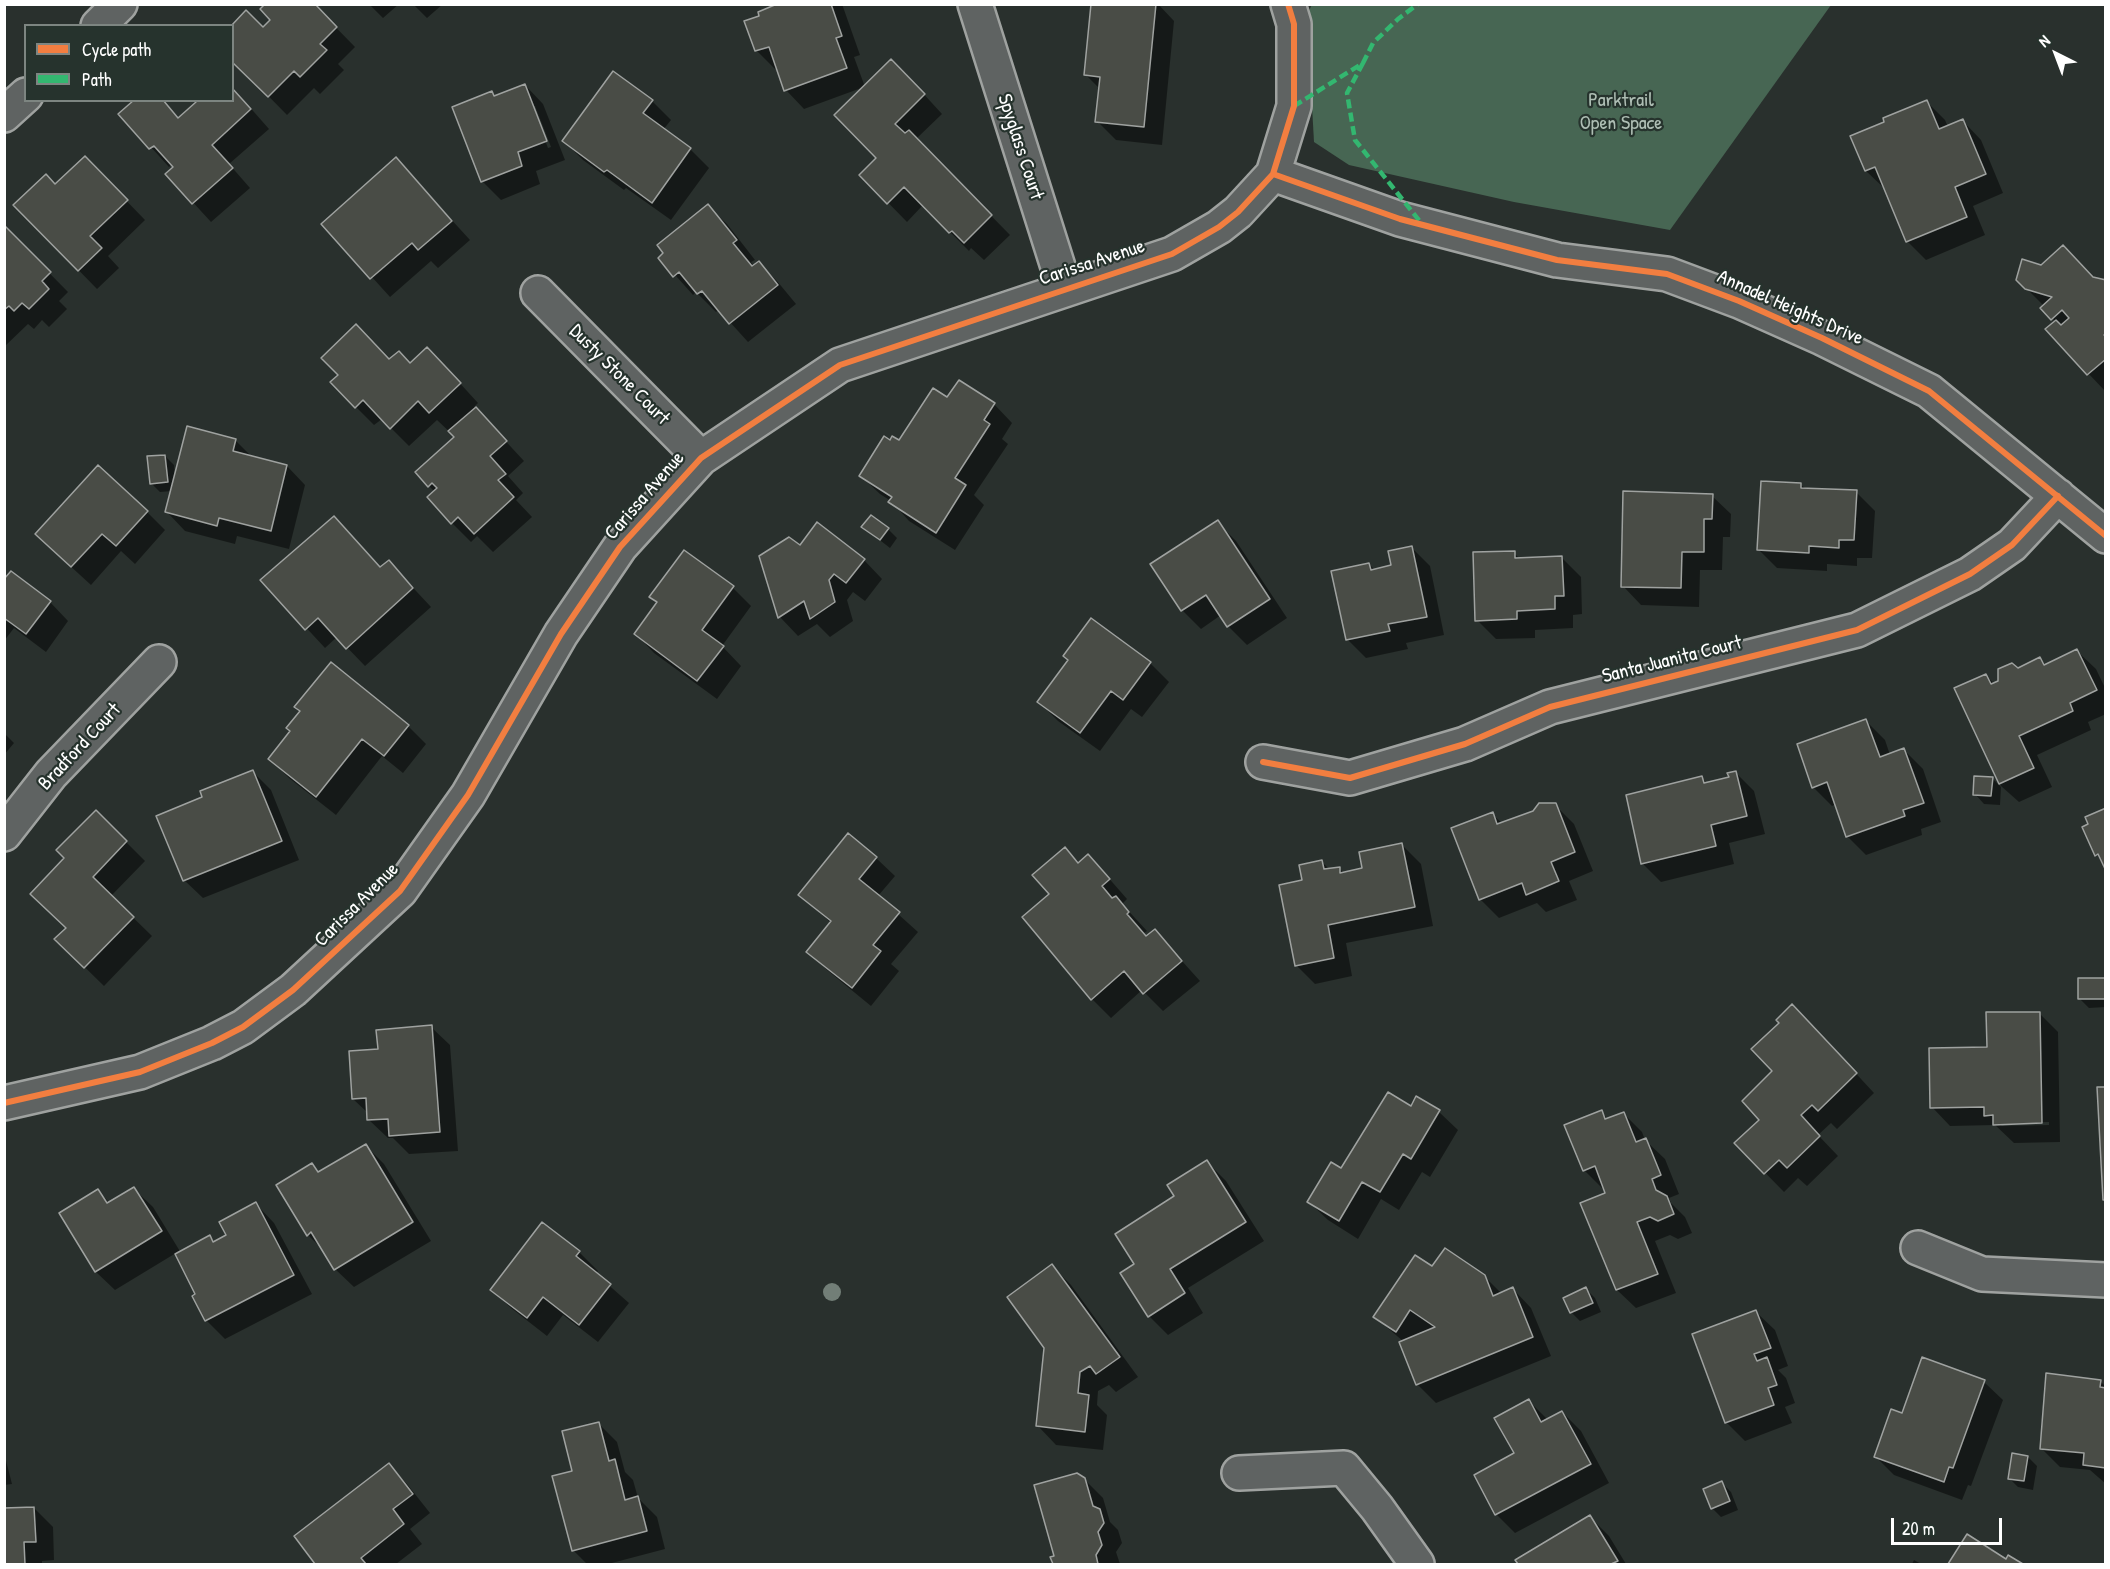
<!DOCTYPE html>
<style>
body{margin:0}
#map{position:relative;width:2110px;height:1569px;overflow:hidden;background:#29302d;font-family:"Patrick Hand",sans-serif}
canvas{display:block}
.frame{position:absolute;inset:0;border:6px solid #fff;pointer-events:none}
.legend{position:absolute;left:24px;top:24px;width:210px;height:78px;box-sizing:border-box;background:#26332d;border:2px solid #7d8581;margin:0;padding:8px 10px;list-style:none;font-size:18px;color:#fff}
.legend li{display:flex;align-items:center;gap:12px;height:30px}
.legend b{width:30px;border:2px solid #7d8581}
.north{position:absolute;left:2026px;top:24px;width:60px;height:60px;-webkit-text-stroke:4px #26332d;paint-order:stroke;rotate:318deg;font-size:16px;font-weight:700;line-height:24px;text-align:center;color:#fff}
.north::after{content:'';display:block;margin:auto;width:21px;height:27px;background:#fff;clip-path:polygon(50% 0,100% 100%,50% 72%,0 100%)}
.scale{position:absolute;left:1891px;top:1518px;width:111px;height:27px;box-sizing:border-box;border:3px solid #fff;border-top:0;padding-left:8px;font-size:18px;line-height:21px;white-space:nowrap;color:#fff;-webkit-text-stroke:4px #26332d;paint-order:stroke}
</style>
<div id="map">
<canvas width="2110" height="1569"></canvas>
<div class="frame"></div>
<ul class="legend">
<li><b style="height:8px;background:#f27e40"></b>Cycle path</li>
<li><b style="height:8px;background:#33b770"></b>Path</li>
</ul>
<div class="north">N</div>
<div class="scale">20 m</div>
</div>
<script>
const g = document.querySelector('canvas').getContext('2d');
g.lineJoin = 'round';
function fillPath(path, color) { g.fillStyle = color; g.fill(path, 'evenodd'); }
const poly = rows => new Path2D(rows.map(r => 'M' + r).join(''));
function stroke(path, color, width, dash) { g.strokeStyle = color; g.lineWidth = width; g.lineCap = dash ? 'butt' : 'round'; g.setLineDash(dash || []); g.stroke(path); }
function write(font, color, halo, rows, align = 'center') {
  g.font = font + ' "Patrick Hand",sans-serif'; g.lineWidth = 4.5; g.setLineDash([]); g.textBaseline = 'middle'; g.strokeStyle = halo; g.fillStyle = color; for (const [text, x, y, turn = 0] of rows) {
    g.save(); g.translate(x, y); g.rotate((+turn || 0) * Math.PI / 180); g.textAlign = isNaN(turn) ? turn : align; if (halo) g.strokeText(text, 0, 0); g.fillText(text, 0, 0); g.restore();
  }
}
fillPath(poly([
 [1312,4,1831,5,1670,230,1514,202,1349,165,1314,142,1307,16]
]), '#476653');
fillPath(poly([
 [313,4,355,47,338,64,344,70,320,94,314,88,287,115,232,59,272,20],
 [369,4,399,4,383,18],
 [413,4,443,4,427,18],
 [782,4,842,4,860,55,854,57,865,87,910,79,942,114,916,139,1010,235,984,260,971,248,969,251,923,205,907,222,861,175,878,158,864,87,804,109,786,90,778,68,775,69,757,51,746,22],
 [1093,4,1158,4,1174,21,1162,145,1116,140,1097,121,1100,89,1086,75],
 [614,73,652,101,671,120,663,130,690,149,709,168,671,220,626,188,624,190,583,160,564,141],
 [525,85,543,104,565,160,536,171,540,184,501,200,482,181,492,93,495,97],
 [532,106,535,106,551,147,548,148],
 [232,87,269,129,229,164,250,188,211,222,167,174,175,167,172,164,169,167,121,114,169,107,179,119,232,100],
 [1926,101,1945,120,1948,127,1963,121,1981,140,2003,193,1973,206,1985,235,1926,260,1907,241,1885,189,1866,171,1886,123],
 [85,158,145,220,108,256,119,268,97,289,15,205,55,186],
 [396,159,470,240,438,268,431,261,390,297,324,224],
 [708,206,727,224,755,260,751,262,754,266,759,263,777,281,796,304,748,342,719,310,716,312,696,292,693,295,660,258],
 [4,227,68,292,59,301,67,309,49,327,42,320,34,329,28,324,4,347],
 [2094,279,2106,282,2106,392,2047,330,2056,322,2043,308,2044,306,2026,288],
 [390,361,446,368,478,403,474,407,524,461,508,476,523,493,516,500,532,517,493,552,477,536,471,542,452,523,435,492,429,486,456,438,437,420,409,446,382,419,374,425,356,407],
 [947,399,994,404,1012,423,1002,439,1008,444,974,495,984,505,955,550,909,521,891,501,880,494,861,476,890,442,899,442],
 [235,440,253,458,287,466,305,485,289,549,237,536,235,544,185,531,167,512,172,491,160,492,151,483,165,456,174,465,175,478],
 [1801,485,1806,489,1856,492,1875,511,1872,558,1857,558,1857,566,1827,564,1827,571,1777,568,1758,549],
 [1712,496,1731,514,1730,537,1723,537,1722,570,1700,570,1699,607,1641,605,1623,586],
 [147,512,165,530,135,564,121,551,91,585,56,553],
 [1217,522,1236,541,1287,618,1247,645,1228,626,1221,615,1201,629,1182,610],
 [863,527,888,529,897,538,890,548],
 [800,547,864,560,882,579,865,601,853,592,847,600,853,621,830,637,817,624,798,636,780,617,761,557],
 [1411,547,1430,566,1444,635,1406,643,1408,649,1366,658,1347,639,1369,564,1375,570,1393,567],
 [1514,553,1520,559,1562,558,1581,577,1582,614,1573,615,1573,628,1535,630,1535,638,1496,639,1477,620],
 [389,562,431,607,365,666,337,637,325,648,262,580,381,569],
 [4,582,50,602,68,621,46,652,14,628,4,641],
 [733,588,751,606,722,646,741,666,717,699,654,653,636,634,658,603,651,596],
 [1092,620,1150,663,1169,682,1142,717,1131,709,1100,751,1058,721,1039,702,1070,661],
 [2077,651,2096,669,2106,690,2106,714,2088,722,2091,730,2037,755,2052,787,2019,802,2001,786,1956,689,1986,676,1995,684,2018,669,2040,659,2046,665],
 [1866,721,1885,740,1890,755,1904,750,1923,769,1941,822,1921,829,1922,835,1866,855,1847,836,1836,804,1832,806,1813,787],
 [408,726,426,744,403,773,382,756,336,815,289,778,270,759],
 [4,733,14,743,4,755],
 [252,771,271,790,299,860,203,898,184,880,204,798],
 [1736,773,1754,791,1765,834,1729,843,1734,864,1661,882,1642,863,1702,778,1708,784,1730,778],
 [1992,778,2001,787,2000,805,1984,804,1975,794],
 [1555,805,1574,824,1593,871,1569,881,1577,900,1546,912,1537,903,1499,918,1480,899,1492,814,1503,824],
 [96,812,145,861,111,896,152,936,104,986,56,939,68,928,66,858],
 [1402,845,1421,864,1433,926,1346,943,1352,976,1315,984,1296,965,1303,881,1322,862,1330,870,1339,868,1344,873,1363,870],
 [1065,849,1080,863,1106,875,1127,899,1122,904,1147,931,1144,933,1147,936,1155,931,1200,981,1163,1011,1142,990,1111,1018,1092,999,1051,895],
 [876,858,895,876,878,896,918,932,891,964,899,971,871,1006,827,970,808,951,831,923,800,895],
 [2104,979,2106,1007,2089,1008,2080,999],
 [2039,1013,2058,1032,2060,1142,2014,1143,1995,1125,1950,1126,1932,1107,1989,1049],
 [2049,1122,2049,1125,2002,1126,1999,1123],
 [1811,1025,1874,1093,1837,1129,1831,1123,1818,1135,1838,1156,1807,1186,1798,1178,1784,1192,1736,1143,1761,1120,1774,1071],
 [431,1027,450,1045,458,1151,409,1154,393,1138,388,1138,369,1120,369,1114,353,1099,379,1050],
 [1417,1098,1439,1112,1458,1130,1430,1177,1422,1172,1399,1210,1381,1199,1358,1239,1328,1220,1309,1202,1411,1108],
 [1601,1112,1608,1119,1623,1113,1642,1132,1645,1140,1665,1159,1679,1194,1669,1198,1671,1203,1685,1217,1692,1233,1678,1239,1670,1235,1655,1241,1676,1293,1636,1308,1617,1290,1607,1194,1605,1188,1603,1189,1584,1170],
 [365,1145,384,1164,431,1241,354,1287,335,1269,325,1252,308,1235,312,1165,320,1173],
 [1207,1162,1226,1181,1264,1241,1188,1288,1203,1313,1168,1335,1149,1316,1122,1273,1136,1265,1176,1197],
 [134,1189,153,1207,181,1253,210,1237,215,1243,228,1236,256,1204,274,1223,312,1294,225,1339,206,1320,197,1294,176,1253,115,1290,96,1272,61,1214,98,1191,110,1203],
 [579,1252,598,1271,596,1274,629,1303,598,1342,563,1315,547,1336,511,1308,492,1290],
 [1052,1266,1071,1285,1138,1377,1116,1392,1109,1385,1098,1391,1097,1405,1107,1415,1103,1450,1056,1445,1038,1426],
 [1432,1269,1484,1276,1502,1294,1513,1289,1531,1308,1551,1356,1436,1403,1417,1384,1404,1342,1375,1317],
 [1586,1289,1595,1298,1601,1312,1580,1321,1571,1312],
 [1756,1312,1775,1330,1788,1366,1778,1370,1786,1378,1795,1403,1785,1407,1792,1423,1745,1441,1726,1422],
 [2100,1381,2106,1387,2106,1484,2090,1470,2060,1467,2041,1448],
 [1984,1382,2003,1400,1971,1486,1968,1485,1962,1500,1894,1475,1875,1456,1903,1415],
 [1529,1401,1548,1420,1562,1412,1581,1431,1609,1483,1515,1533,1496,1514,1476,1476,1516,1454],
 [598,1423,617,1442,625,1472,633,1480,638,1498,657,1517,665,1549,608,1564,587,1564,573,1550,574,1472],
 [4,1453,12,1484,4,1485],
 [2028,1457,2037,1466,2033,1490,2018,1487,2009,1478],
 [389,1465,407,1484,430,1513,410,1529,422,1544,396,1564,317,1564,296,1537],
 [1084,1479,1103,1498,1110,1522,1118,1530,1122,1543,1116,1552,1120,1564,1054,1564,1052,1558,1056,1557],
 [1722,1483,1731,1492,1738,1510,1721,1517,1712,1508],
 [34,1508,53,1527,54,1560,42,1561,42,1564,4,1564,4,1509],
 [1590,1517,1609,1536,1626,1564,1519,1564,1517,1561],
 [1967,1536,2007,1561,2009,1557,2020,1564,1950,1564],
 [1914,1560,1921,1564,1912,1564]
]), '#0007');
const building = poly([
 [265,4,315,4,337,27,320,44,327,50,300,77,294,71,268,97,232,62,232,26,231,26,246,10,263,27,270,20,260,9,265,4],
 [777,4,831,4,842,36,836,38,847,68,784,91,769,47,755,51,744,21,759,16,758,12,777,4],
 [1091,4,1156,4,1144,127,1095,122,1100,77,1084,75,1091,4],
 [891,59,925,94,895,124,905,133,909,130,992,215,964,243,952,231,949,233,904,187,887,204,859,175,876,158,834,115,891,59],
 [613,71,653,100,643,113,691,148,652,203,607,170,604,172,562,141,613,71],
 [525,84,547,141,518,152,522,166,481,182,452,107,492,91,494,96,525,84],
 [232,88,251,109,212,145,233,168,192,204,165,174,173,167,154,146,149,149,118,114,134,100,163,100,178,118,196,102,195,100,232,100,232,88],
 [1927,100,1939,129,1963,119,1986,174,1955,187,1967,217,1906,242,1875,167,1865,171,1850,136,1884,122,1883,118,1927,100],
 [85,156,128,200,90,236,102,248,78,271,13,205,46,174,55,184,85,156],
 [396,157,452,221,418,250,412,243,370,279,321,224,396,157],
 [708,204,737,240,733,243,752,266,759,261,778,285,729,324,702,291,697,294,679,272,673,277,658,258,663,253,657,245,708,204],
 [4,225,51,272,42,281,49,289,29,309,22,303,14,311,9,306,4,310,4,225],
 [2063,245,2093,277,2106,280,2106,334,2104,335,2106,337,2106,359,2087,375,2045,329,2056,320,2061,325,2069,318,2062,310,2051,320,2040,308,2052,297,2025,289,2016,280,2022,259,2041,265,2063,245],
 [356,324,389,359,399,351,410,363,427,347,461,383,429,413,418,401,390,429,363,400,355,408,330,382,338,375,321,358,356,324],
 [959,380,995,403,984,420,990,424,955,478,966,485,936,533,888,502,892,497,859,476,884,436,890,440,892,436,899,440,933,388,947,397,959,380],
 [476,407,507,441,490,456,506,474,498,480,514,497,474,534,458,517,451,524,427,497,437,488,432,483,428,487,415,472,454,437,448,431,476,407],
 [187,426,236,439,233,451,287,465,271,531,219,518,217,526,165,512,187,426],
 [165,455,168,482,150,484,147,456,165,455],
 [98,465,148,511,116,546,102,534,71,567,35,534,98,465],
 [1761,481,1801,483,1801,488,1857,490,1854,540,1839,540,1839,548,1809,546,1809,553,1757,550,1761,481],
 [1623,491,1713,494,1712,519,1704,519,1704,552,1682,552,1681,588,1621,587,1623,491],
 [871,515,889,528,880,540,861,527,871,515],
 [334,516,380,567,389,560,413,588,346,649,318,618,305,630,260,580,334,516],
 [1218,520,1270,599,1227,627,1206,595,1181,611,1150,564,1218,520],
 [817,522,865,559,846,583,834,574,829,580,835,602,810,619,804,601,778,618,759,556,789,537,800,545,817,522],
 [1412,546,1427,617,1388,624,1390,631,1346,640,1331,571,1369,563,1371,570,1391,565,1388,551,1412,546],
 [684,550,734,586,702,630,724,646,697,681,634,634,657,602,649,597,684,550],
 [1515,551,1515,558,1562,556,1564,596,1555,596,1555,609,1517,611,1517,619,1475,621,1473,552,1515,551],
 [11,571,51,601,26,634,4,618,4,579,11,571],
 [1091,618,1151,662,1123,700,1111,691,1080,733,1037,702,1068,660,1063,656,1091,618],
 [2077,649,2097,690,2070,703,2073,711,2019,736,2034,768,1999,784,1954,688,1986,674,1991,684,1998,681,1998,669,2012,663,2018,668,2040,657,2044,665,2077,649],
 [331,662,409,725,384,756,362,739,316,797,268,759,290,731,286,728,300,711,294,707,331,662],
 [1866,719,1880,757,1904,748,1924,803,1903,810,1905,816,1846,837,1827,782,1812,788,1797,744,1866,719],
 [253,770,282,841,183,881,156,816,202,797,200,791,253,770],
 [1736,771,1747,816,1711,825,1716,846,1641,864,1626,795,1702,776,1704,783,1729,777,1727,773,1736,771],
 [1974,776,1993,777,1991,796,1973,795,1974,776],
 [1539,803,1556,803,1575,852,1551,862,1559,881,1526,895,1522,883,1479,900,1451,828,1493,812,1497,824,1533,811,1539,803],
 [2106,808,2106,871,2098,854,2095,856,2082,827,2088,824,2085,817,2106,808],
 [96,810,127,841,93,877,134,917,84,968,54,939,66,928,30,894,64,858,56,850,96,810],
 [848,833,877,857,859,879,900,912,873,945,881,951,852,988,806,952,831,921,798,895,848,833],
 [1402,843,1415,907,1328,925,1334,958,1295,966,1279,885,1302,880,1299,865,1322,860,1324,869,1340,867,1340,873,1362,868,1359,852,1402,843],
 [1065,847,1078,863,1088,854,1110,879,1102,886,1112,898,1116,896,1129,912,1127,914,1146,936,1155,929,1182,961,1143,994,1124,971,1091,1000,1022,917,1049,894,1032,875,1065,847],
 [2078,978,2105,978,2106,999,2078,999,2078,978],
 [1792,1004,1857,1073,1818,1111,1812,1105,1801,1115,1820,1136,1787,1168,1779,1160,1764,1174,1734,1143,1759,1120,1742,1101,1772,1071,1751,1049,1779,1023,1776,1020,1792,1004],
 [1986,1012,2040,1012,2042,1123,1993,1125,1993,1115,1984,1116,1984,1107,1930,1108,1929,1048,1987,1047,1986,1012],
 [432,1025,440,1132,389,1136,388,1119,367,1120,366,1098,352,1099,349,1051,378,1049,376,1030,432,1025],
 [2097,1087,2106,1087,2106,1200,2103,1200,2097,1087],
 [1388,1092,1411,1106,1416,1096,1440,1110,1411,1159,1403,1154,1380,1192,1362,1182,1339,1221,1307,1202,1331,1162,1341,1168,1388,1092],
 [1602,1110,1605,1119,1624,1112,1636,1142,1646,1138,1661,1175,1652,1179,1656,1190,1667,1196,1674,1214,1658,1221,1650,1217,1637,1222,1658,1274,1616,1290,1580,1203,1605,1193,1595,1166,1583,1171,1564,1125,1602,1110],
 [366,1144,413,1222,334,1270,311,1232,307,1236,276,1185,312,1163,318,1172,366,1144],
 [1207,1160,1246,1222,1170,1269,1185,1293,1148,1317,1120,1273,1134,1264,1115,1234,1174,1196,1167,1185,1207,1160],
 [134,1187,162,1231,95,1272,59,1213,98,1189,107,1203,134,1187],
 [256,1202,294,1275,205,1321,192,1296,195,1294,175,1254,210,1235,213,1242,226,1235,219,1222,256,1202],
 [542,1222,580,1251,576,1256,611,1284,579,1325,543,1297,527,1318,490,1290,542,1222],
 [1445,1248,1485,1275,1493,1296,1513,1287,1533,1337,1416,1385,1399,1342,1435,1327,1410,1310,1396,1332,1373,1317,1415,1255,1432,1266,1445,1248],
 [1052,1264,1120,1357,1096,1374,1090,1366,1080,1372,1078,1393,1089,1395,1085,1432,1036,1426,1044,1348,1007,1297,1052,1264],
 [1586,1287,1593,1303,1570,1313,1563,1298,1586,1287],
 [1756,1310,1771,1348,1754,1354,1757,1361,1767,1357,1777,1385,1768,1388,1774,1405,1725,1423,1692,1334,1756,1310],
 [1922,1357,1985,1380,1953,1468,1949,1467,1944,1482,1874,1457,1891,1409,1902,1413,1922,1357],
 [2046,1373,2101,1380,2100,1387,2106,1388,2106,1468,2083,1465,2084,1453,2040,1449,2046,1373],
 [1529,1399,1541,1422,1562,1411,1591,1464,1495,1515,1474,1475,1514,1453,1494,1418,1529,1399],
 [599,1422,609,1461,615,1459,625,1500,638,1496,647,1531,572,1551,552,1476,572,1471,562,1431,599,1422],
 [2012,1453,2028,1456,2024,1481,2008,1479,2012,1453],
 [389,1463,413,1494,393,1509,404,1524,361,1558,366,1564,315,1564,294,1536,389,1463],
 [1077,1473,1085,1478,1093,1506,1100,1509,1104,1523,1098,1532,1102,1545,1096,1555,1098,1564,1053,1564,1050,1557,1054,1556,1034,1485,1077,1473],
 [1722,1481,1730,1501,1711,1509,1703,1489,1722,1481],
 [34,1507,36,1542,24,1542,25,1564,4,1564,4,1508,34,1507],
 [1590,1515,1618,1561,1611,1564,1518,1564,1515,1560,1590,1515],
 [1967,1534,2006,1559,2008,1555,2023,1564,1948,1564,1967,1534]
]);
fillPath(building, '#494c46');
stroke(building, '#9fa2a0', 1.5);
const minor = poly([
 [975,4,1065,289],
 [98,26,120,4],
 [4,115,26,95],
 [1273,174,1400,219,1557,260,1667,274,1739,301,1822,338,1929,391,2106,536],
 [538,293,701,458],
 [1263,762,1350,778,1465,744,1550,707,1857,630,1970,574,2012,545,2058,496],
 [4,834,51,774,159,662],
 [4,1103,140,1072,212,1043,243,1027,293,990,400,891,468,795,561,634,620,547,701,458,840,365,1172,254,1219,227,1238,212,1273,174,1294,106,1294,24,1288,4],
 [1918,1248,1982,1274,2106,1280],
 [1239,1473,1344,1468,1377,1508,1417,1564]
]);
stroke(minor, '#9fa2a0', 38);
stroke(minor, '#5f6362', 33);
stroke(poly([
 [1363,63,1347,93,1355,140,1422,224],
 [1294,106,1363,63,1373,43,1398,19,1418,4]
]), '#33b770', 4.5, [9, 4.5]);
stroke(poly([
 [1273,174,1400,219,1557,260,1667,274,1739,301,1822,338,1929,391,2106,536],
 [1263,762,1350,778,1465,744,1550,707,1857,630,1970,574,2012,545,2058,496],
 [4,1103,140,1072,212,1043,243,1027,293,990,400,891,468,795,561,634,620,547,701,458,840,365,1172,254,1219,227,1238,212,1273,174,1294,106,1294,24,1288,4]
]), '#f27e40', 6);
g.fillStyle = '#727e77';
for (const [x, y] of [
 [832,1292]
]) { g.beginPath(); g.arc(x, y, 9, 0, 2 * Math.PI); g.fill(); }
write('20px', '#aebeb4', '#26332d', [
 ["Parktrail",1621,101],
 ["Open Space",1621,124]
]);
write('20px', '#fff', '#26332d', [
 ["Spyglass Court",1020,147,72],
 ["Carissa Avenue",1092,263,-18],
 ["Annadel Heights Drive",1790,308,24],
 ["Dusty Stone Court",619,375,45],
 ["Carissa Avenue",645,496,-49],
 ["Santa Juanita Court",1672,660,-14],
 ["Bradford Court",80,747,-47],
 ["Carissa Avenue",357,905,-45]
]);
</script>
